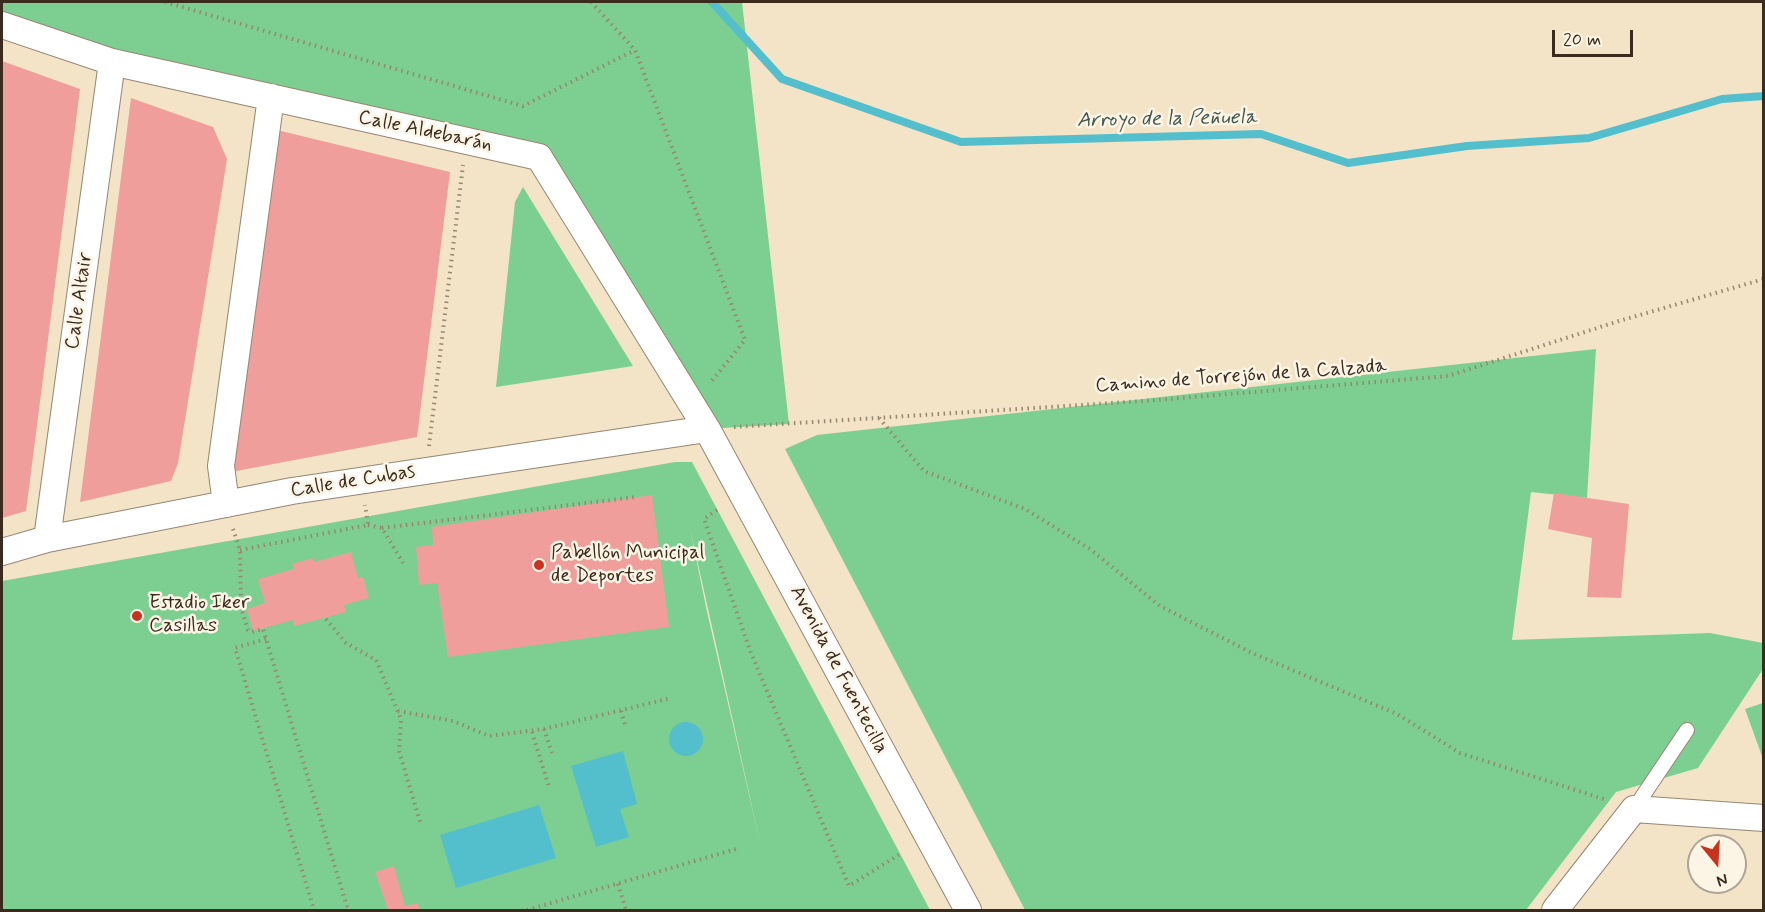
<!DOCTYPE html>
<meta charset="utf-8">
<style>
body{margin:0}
#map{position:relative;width:1765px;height:912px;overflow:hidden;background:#f3e3c7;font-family:Mynerve,sans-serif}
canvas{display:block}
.frame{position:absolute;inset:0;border:3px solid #3b2a1e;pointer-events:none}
.north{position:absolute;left:1687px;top:834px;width:60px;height:60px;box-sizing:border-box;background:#fcf5e5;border:2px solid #afa495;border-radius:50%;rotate:162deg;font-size:16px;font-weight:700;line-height:24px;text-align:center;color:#3b2a1e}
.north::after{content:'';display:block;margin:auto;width:21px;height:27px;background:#c8321e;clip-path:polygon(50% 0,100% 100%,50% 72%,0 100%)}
.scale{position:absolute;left:1552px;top:30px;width:81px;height:27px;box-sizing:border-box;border:3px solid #3b2a1e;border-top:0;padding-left:8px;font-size:18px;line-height:21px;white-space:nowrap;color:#3b2a1e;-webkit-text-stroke:4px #fcf5e5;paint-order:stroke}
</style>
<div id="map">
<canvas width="1765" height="912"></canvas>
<div class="frame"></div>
<div class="north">N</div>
<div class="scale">20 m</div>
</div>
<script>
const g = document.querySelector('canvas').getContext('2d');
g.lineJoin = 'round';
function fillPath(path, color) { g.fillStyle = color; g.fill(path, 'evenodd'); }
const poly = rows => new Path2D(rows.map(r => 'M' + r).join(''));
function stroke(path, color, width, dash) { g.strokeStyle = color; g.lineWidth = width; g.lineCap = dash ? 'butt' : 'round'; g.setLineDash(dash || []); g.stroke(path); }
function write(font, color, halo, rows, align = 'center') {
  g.font = font + ' Mynerve,sans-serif'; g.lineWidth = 5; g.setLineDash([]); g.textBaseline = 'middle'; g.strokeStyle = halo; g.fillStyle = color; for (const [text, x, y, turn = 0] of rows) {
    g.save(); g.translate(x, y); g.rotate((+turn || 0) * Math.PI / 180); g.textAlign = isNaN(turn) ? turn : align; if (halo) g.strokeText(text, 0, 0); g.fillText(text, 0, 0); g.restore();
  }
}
fillPath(poly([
 [2,2,742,2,789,424,707,429,539,157,2,27],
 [523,187,633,366,496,387,515,202],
 [1596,349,1587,498,1531,492,1512,640,1710,633,1763,643,1763,669,1698,768,1616,792,1526,910,1025,910,785,449,817,435],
 [675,462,692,462,930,910,2,910,2,581],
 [690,528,761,847,706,607],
 [1763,703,1764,703,1763,759,1745,709]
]), '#7dcf91');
fillPath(poly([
 '669 739a17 17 0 1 1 34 0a17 17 0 1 1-34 0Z',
 [623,751,637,804,620,809,629,837,596,847,571,766],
 [539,805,556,858,456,888,440,835]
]), '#53bfcc');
stroke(poly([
 [712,2,782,79,961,142,1261,134,1348,163,1467,146,1589,138,1722,99,1764,96]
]), '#53bfcc', 8);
fillPath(poly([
 [2,61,80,89,26,511,2,518],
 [131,98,213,127,227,159,178,463,171,481,80,502],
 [277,130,450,172,417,437,231,472],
 [1554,493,1629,504,1621,598,1587,597,1592,538,1548,529],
 [652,495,669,627,448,657,437,583,419,585,416,547,433,545,432,527],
 [351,552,358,578,363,577,369,598,344,605,346,612,294,626,293,620,253,631,247,609,265,603,258,579,294,569,292,564,313,558,314,562],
 [394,866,405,906,418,903,419,910,388,910,375,872]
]), '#ef9e9b');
const lane = poly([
 [1634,809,1687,730]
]);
const street = poly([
 [2,25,112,62,539,157,707,429,968,910],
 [226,504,221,466,271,97],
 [47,539,112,62],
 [2,552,47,539,292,491,707,429],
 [1555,910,1634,809,1764,818]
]);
stroke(lane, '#978672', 16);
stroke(street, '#978672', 28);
stroke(poly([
 [165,2,523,106,635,50],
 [591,2,635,50,745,340,710,383],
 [879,418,924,471,1025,509,1090,549,1160,606,1252,653,1397,714,1460,753,1607,800],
 [734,427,1144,401,1448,376,1619,321,1764,279],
 [429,446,463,165],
 [717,510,704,519,751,653,849,886,900,854],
 [368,525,382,528,403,563],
 [382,528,636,497],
 [233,529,240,550,241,607,248,630,252,632,263,629,348,910],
 [240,550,368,525,365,505],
 [326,619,346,643,376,660,401,719,399,751,421,825],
 [266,639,235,648,314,910],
 [398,711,453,721,489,736,544,729,671,698],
 [621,711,626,728],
 [544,729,552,753],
 [532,732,549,787],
 [618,884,626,910],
 [527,910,736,849]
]), '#978672', 4, [1.5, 4.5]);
stroke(lane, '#fff', 14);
stroke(street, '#fff', 26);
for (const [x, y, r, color] of [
 [539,565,6,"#c8321e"],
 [137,616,6,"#c8321e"]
]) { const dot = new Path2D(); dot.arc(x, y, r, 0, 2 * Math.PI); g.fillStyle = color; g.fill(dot); stroke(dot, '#fcf5e5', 2); }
write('20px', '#3b2a1e', '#fcf5e5', [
 ["Calle Aldebarán",425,132,12],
 ["Calle Altair",80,301,-82],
 ["Camino de Torrejón de la Calzada",1241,377,-4],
 ["Calle de Cubas",353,482,-9],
 ["Avenida de Fuentecilla",838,670,62]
]);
write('20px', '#3b2a1e', '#fcf5e5', [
 ["Pabellón Municipal",551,554],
 ["de Deportes",551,577],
 ["Estadio Iker",149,604],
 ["Casillas",149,627]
], 'left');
write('italic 21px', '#425752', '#fcf5e5', [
 ["Arroyo de la Peñuela",1167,120,-1]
]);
</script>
